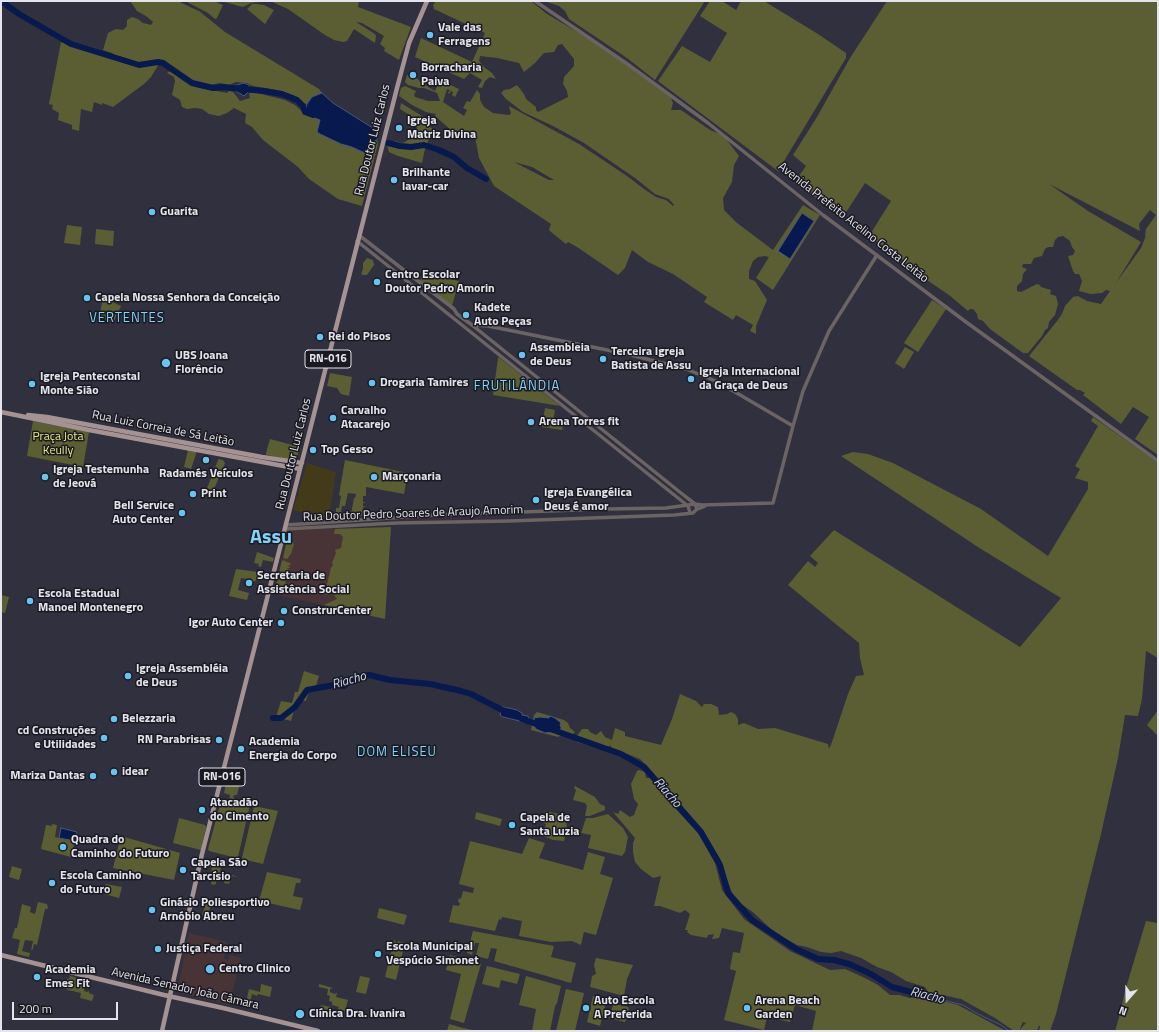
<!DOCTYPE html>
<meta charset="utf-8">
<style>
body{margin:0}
#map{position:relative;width:1159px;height:1032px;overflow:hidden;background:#31303f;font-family:"Titillium Web",sans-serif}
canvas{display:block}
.frame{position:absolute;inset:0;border:2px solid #e4e4ed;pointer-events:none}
.north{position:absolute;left:1107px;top:980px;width:40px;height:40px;-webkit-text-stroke:3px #1a1920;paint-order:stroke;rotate:200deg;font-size:11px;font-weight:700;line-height:16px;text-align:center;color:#e4e4ed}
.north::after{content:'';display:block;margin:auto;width:14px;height:18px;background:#e4e4ed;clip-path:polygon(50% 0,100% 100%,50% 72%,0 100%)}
.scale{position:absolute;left:12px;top:1002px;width:106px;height:18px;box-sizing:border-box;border:2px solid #e4e4ed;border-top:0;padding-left:5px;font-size:12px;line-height:14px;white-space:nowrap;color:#e4e4ed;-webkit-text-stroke:3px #1a1920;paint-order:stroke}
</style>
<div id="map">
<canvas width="1159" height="1032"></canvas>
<div class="frame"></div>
<div class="north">N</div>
<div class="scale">200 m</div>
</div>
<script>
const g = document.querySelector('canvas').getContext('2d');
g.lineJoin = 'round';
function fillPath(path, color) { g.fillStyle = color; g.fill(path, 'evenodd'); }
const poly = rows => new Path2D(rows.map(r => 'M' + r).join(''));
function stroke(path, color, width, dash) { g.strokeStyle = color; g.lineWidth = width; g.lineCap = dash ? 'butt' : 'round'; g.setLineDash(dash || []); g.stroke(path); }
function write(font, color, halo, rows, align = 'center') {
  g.font = font + ' "Titillium Web",sans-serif'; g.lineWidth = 3; g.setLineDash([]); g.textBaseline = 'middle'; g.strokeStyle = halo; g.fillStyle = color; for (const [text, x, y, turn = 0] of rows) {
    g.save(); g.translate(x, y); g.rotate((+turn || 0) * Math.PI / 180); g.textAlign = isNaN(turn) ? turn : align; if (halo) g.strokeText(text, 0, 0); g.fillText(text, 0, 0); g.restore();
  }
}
fillPath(poly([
 [391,527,385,619,274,594,289,530],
 [189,933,227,942,224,959,228,960,230,955,241,958,229,1005,177,992]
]), '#483437');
fillPath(poly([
 [130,1,178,1,192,8,199,11,225,32,319,89,322,93,312,97,307,104,302,103,295,96,287,93,276,90,253,86,247,83,236,82,229,85,220,83,210,85,203,83,203,85,193,82,177,72,164,60,141,64,117,57,112,53,103,50,108,33,116,29,123,30,127,26,127,20,132,17,138,19,143,23,151,25,153,22,146,16,137,11],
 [185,1,214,1,223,5,217,18,215,19,208,13],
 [221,1,259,1,261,2,251,3,243,7],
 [270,1,359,1,358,7,411,27,399,60,384,51,385,48,380,44,384,36,362,23,356,22,375,34,376,36,375,43,354,29,347,41,343,42,334,40,325,35,288,9],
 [436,1,531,1,547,14,603,47,671,98,673,103,671,110,681,110,710,130,723,135,739,156,734,165,732,182,723,198,724,210,737,223,773,250,803,205,820,215,773,290,756,278,769,257,765,256,758,257,753,261,749,271,749,279,755,281,767,300,756,326,756,334,750,331,753,325,736,315,733,320,704,302,707,297,673,274,648,262,632,250,625,268,618,275,577,247,568,242,566,244,551,232,549,230,551,224,494,186,479,158,475,137,451,130,435,116,436,114,426,112,412,105,399,96,401,88,405,86,416,91,414,95,415,97,428,101,440,101,437,93,424,88,419,88,408,85,405,82,407,75,418,79,420,82,435,91,440,80,459,89,455,97,452,95,453,92,451,91,449,94,448,93,450,90,447,89,443,102,464,116,467,110,463,108,467,101,470,102,477,90,480,94,480,100,484,107,493,113,508,115,511,114,509,106,579,144,627,176,644,189,656,197,666,200,673,206,674,205,669,199,655,194,635,178,584,143,553,126,523,112,506,99,501,93,504,90,510,89,517,85,524,94,526,99,536,107,536,110,538,112,568,97,567,91,563,84,564,77,574,66,574,59,562,44,558,45,554,52,544,53,535,63,524,72,519,63,497,58,480,56,479,61,484,67,492,73,496,79,490,77,485,81,482,88,478,87,482,80,470,73,464,79,415,57,421,38,472,62,485,33,434,9,433,5],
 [514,162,532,167,554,180,549,180],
 [544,1,705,1,655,80,627,58,569,19,565,11,559,6],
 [710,1,722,1,736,10,741,1,764,1,818,34,846,53,846,58,778,171,658,81,682,46,710,62,727,33,700,16],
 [887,1,1158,1,1158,455,1135,439,1149,417,1133,407,1121,424,1083,395,1085,393,1080,390,1077,390,1029,356,1057,321,1062,314,1065,306,1073,297,1078,296,1087,301,1101,304,1110,291,1106,290,1102,293,1091,294,1079,291,1082,281,1079,274,1075,274,1073,271,1068,256,1073,255,1075,251,1072,247,1070,241,1063,236,1058,237,1055,240,1053,247,1048,247,1045,249,1042,256,1034,258,1031,264,1023,264,1022,267,1027,269,1023,274,1022,281,1017,286,1017,291,1021,292,1037,284,1040,285,1041,287,1051,290,1050,294,1056,296,1058,304,1055,315,1049,322,1048,328,1045,330,1042,336,1028,353,1023,353,990,329,983,321,978,319,977,314,973,309,970,309,968,311,949,295,906,266,905,261,895,255,869,236,891,201,865,183,843,217,835,213,817,198,794,183,806,166,793,155,817,117,850,58],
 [1049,184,1140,231,1139,224,1150,210,1156,215,1146,229,1145,238,1141,248,1116,283,1141,242,1088,211],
 [252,4,256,4,264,5,274,10,265,24,247,9],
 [61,42,140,67,159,64,151,77,144,84,113,107,102,103,102,105,94,102,92,112,81,109,79,131,72,129,72,125,58,120,59,113,52,109,53,105,49,104],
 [170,71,196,87,227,93,229,91,233,92,240,101,250,98,249,93,257,93,285,100,295,105,305,114,321,120,317,131,320,134,365,153,370,143,377,140,378,144,362,206,338,199,309,179,298,167,263,140,252,127,245,123,246,114,234,108,227,113,219,116,209,114,202,109,195,108,187,109,182,107,180,100,172,95,175,81,174,77,167,73],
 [401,103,430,121,429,123,418,116,416,119,400,109],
 [419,120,433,129,425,149,422,163,398,156,389,152,387,145,388,144,395,141,402,143,405,142,414,135],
 [67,225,82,227,80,245,64,243],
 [96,229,114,231,113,246,95,244],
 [367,258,373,260,374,265,367,275,363,275,361,274,363,269,363,263],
 [423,273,459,281,452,306,420,281],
 [103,298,121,306,113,323,99,317],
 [932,300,946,309,918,352,904,343],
 [905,347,914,352,904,369,895,363],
 [499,357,500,358,560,406,493,395,498,358],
 [330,373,352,377,349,396,341,394,337,388,327,386],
 [545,408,555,410,553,421,564,423,562,430,542,427],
 [1093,417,1158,463,1158,658,1146,651,1142,699,1138,716,1125,715,1118,758,1101,834,1056,1014,1050,1031,1039,1031,1040,1027,1039,1025,1037,1031,1021,1031,1021,1028,1026,1023,1023,1022,1021,1026,1020,1031,1014,1031,995,1018,961,999,928,992,925,987,906,981,891,972,877,967,861,958,841,951,831,953,821,952,807,947,797,945,774,932,754,913,740,903,732,893,719,857,709,841,697,825,674,800,673,795,670,793,649,768,640,759,612,748,610,745,607,751,577,742,577,736,582,729,588,729,590,732,596,735,601,731,605,737,612,740,615,728,625,732,625,736,661,745,672,719,680,694,696,701,702,707,704,704,711,704,718,707,719,715,727,714,731,712,735,714,738,719,738,725,744,723,758,729,775,728,828,744,829,749,832,742,848,694,856,676,864,675,860,658,859,643,788,585,808,561,815,567,818,563,810,556,834,530,1020,647,1061,598,981,549,841,456,853,452,868,454,893,463,981,509,1048,556,1088,489,1088,482,1075,478,1080,469,1075,466,1098,426,1091,421],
 [33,421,89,432,83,467,27,456],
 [270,439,300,447,296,461,266,455,266,453],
 [188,450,197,451,191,469,184,467],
 [219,459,223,460,225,463,212,494,209,494,206,491,218,460],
 [345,460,408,473,404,494,366,487,366,496,363,496,363,502,366,503,363,503,363,506,366,507,363,507,364,515,345,518,345,516,336,517,336,508,339,508,341,496,339,495],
 [348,493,356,494,355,498,354,498,351,514,341,512,342,506,345,506],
 [391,527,385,619,324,605,337,599,334,595,334,592,336,591,343,591,341,587,334,586,330,593,327,595,324,594,326,590,328,589,326,588,331,568,333,565,332,563,336,553,335,550,341,548,343,537,340,534,334,534,335,529],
 [288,536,294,544,291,554,287,559,283,558],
 [257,552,274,558,273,562,263,560,261,567,258,566,259,564,254,563],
 [282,560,290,563,291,565,288,565,290,566,288,566,290,568,287,568,289,570,287,570,289,571,286,572,288,573,286,573,287,575,285,575,286,579,284,578,286,580,284,580,286,583,284,587,276,585],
 [236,569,266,573,265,579,260,578,250,584,246,584,247,579,241,578,238,590,249,593,247,600,229,596],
 [1,595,9,597,5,613,1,612],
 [304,671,319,676,314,692,309,691,306,701,297,699,291,721,276,717,281,701,292,703,295,692,298,692],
 [1158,710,1158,736,1147,725],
 [537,712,564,720,568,723,570,728,575,732,572,735,565,733,558,737,531,730,534,715],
 [639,770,645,772,646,778,650,778,671,804,698,833,715,863,722,890,744,919,790,951,830,970,845,969,865,978,878,985,890,995,899,995,910,998,928,997,958,1005,1006,1031,812,1031,816,1011,795,1005,790,1022,767,1017,764,1030,724,1020,736,971,730,969,733,952,740,953,744,933,722,928,719,938,712,939,714,934,708,935,707,938,691,935,687,932,688,930,685,930,690,914,685,910,680,913,660,906,654,906,661,876,653,878,641,869,635,862,633,852,633,843,635,838,613,812,618,814,620,810,630,817,634,815,638,804,634,799,631,784,637,771],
 [227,779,240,783,237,795,234,795,233,798,236,799,235,802,250,805,238,857,236,858,209,851,208,849,221,801,222,799,229,801,230,795,224,793],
 [575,786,595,797,600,804,605,806,605,810,590,816,585,816,587,806,585,803,573,800,576,790,574,788],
 [254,806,278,811,263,864,242,859,242,858],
 [545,811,559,814,566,820,567,830,564,841,553,840,543,836,546,824,542,822],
 [476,812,502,819,500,826,475,819],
 [608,814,623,828,628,837,625,852,622,856,588,848,591,835,581,833,586,818,593,818],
 [179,818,205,825,206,827,201,850,173,843],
 [52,824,57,825,55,837,75,841,71,857,41,849,46,825,52,826],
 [121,836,180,853,174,880,113,868],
 [529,838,545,843,539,858,583,870,588,852,605,857,600,874,613,878,596,935,584,932,581,945,572,941,551,942,519,936,522,921,502,917,501,920,499,919,495,931,449,922,453,905,459,906,460,903,458,902,459,898,461,899,463,891,473,893,474,888,459,884,470,841,522,854],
 [207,864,221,868,220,871,238,877,232,876,229,884,224,883,225,878,228,879,229,877,223,874,221,875,220,881,217,880,215,885,211,884,213,872,211,872,212,867,206,866],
 [12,866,22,869,19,880,9,877],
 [267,872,301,879,300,883,296,883,293,896,303,898,300,910,259,901],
 [106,884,122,887,119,898,104,894],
 [38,902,47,904,48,908,47,909,45,909,37,945,34,944,33,949,31,950,33,941,25,940,22,951,30,953,29,957,17,954,20,940,12,938,15,928,17,928,22,904,31,907,30,912,35,914],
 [208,902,211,904,209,913,223,916,221,922,210,919,209,922,203,920,204,915,202,915,206,904,207,904],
 [379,908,407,915,404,925,377,918],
 [1146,921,1158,923,1158,1031,1115,1031,1120,1014,1125,991],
 [473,931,554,946,551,957,576,963,571,983,494,961,497,949,491,948,488,959,476,956,479,943,475,943,472,955,467,953],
 [394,940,397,943,398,941,405,943,396,980,385,977],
 [450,955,481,964,464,1023,450,1019,461,974,446,970],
 [596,958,633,965,627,979,624,996,590,987,592,976,596,974,594,965],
 [487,966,520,974,517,984,501,980,499,988,482,984],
 [70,976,85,980,84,982,86,983,84,991,87,992,89,991,89,993,94,995,92,1001,80,998,81,993,68,990,65,988,67,979,69,979],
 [360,976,370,978,366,994,356,992],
 [526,976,561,986,557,1003,555,1006,550,1031,532,1031,536,1009,519,1005],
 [261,984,272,987,270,997,258,994,257,996,252,994,249,1008,245,1007,249,989,260,992],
 [319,984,333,988,330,989,330,992,335,994,336,993,337,993,336,997,348,1000,345,1011,338,1009,339,1007,332,1005,332,1002,329,1001,330,996,327,995,328,989,319,987],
 [566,989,584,993,575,1031,556,1031],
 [593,996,604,1000,606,1003,600,1026,587,1022],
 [614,1004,628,1007,629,1009,625,1022,609,1018,613,1005],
 [321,1005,331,1007,330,1013,338,1015,337,1018,320,1014],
 [449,1024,463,1028,477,1031,447,1031]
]), '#5b5e32');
fillPath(poly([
 [307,463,336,472,329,518,323,518,293,510]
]), '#423a19');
const water = poly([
 [244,83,249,85,250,87,249,91,244,96,234,90,234,86,244,83],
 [322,93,333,103,376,130,378,135,377,140,370,143,373,148,372,152,365,153,352,147,341,144,320,134,317,132,320,120,305,114,307,104,312,97,322,93],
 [802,213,814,221,790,259,778,251,802,213],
 [502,707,504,707,517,710,522,713,522,715,528,716,529,720,527,722,524,722,503,717,500,715,502,707],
 [550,716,555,718,561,723,560,725,561,727,561,729,557,731,545,733,536,729,534,726,534,718,540,717,549,718,550,716],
 [61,828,77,832,75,841,59,838,61,828]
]);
fillPath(water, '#07194d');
stroke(water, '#49567d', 1);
stroke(poly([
 [911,992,963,1005,976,1013,1001,1025,1009,1031]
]), '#49567d', 1);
stroke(poly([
 [1,1,19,14,71,44,139,65,158,62,163,63,192,83,213,88,223,87,264,91,282,94,297,100,303,106,305,112,313,115],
 [388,143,400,146,411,147,424,145,439,150,454,157,467,168,486,179],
 [273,718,281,718,295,707,307,690,334,685,344,686,352,679,369,675,390,680,430,684,461,691,471,694,508,713],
 [522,719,621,754,644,767,701,832,720,865,728,893,752,920,796,949,818,959,834,960,849,964,871,974,892,987,911,992]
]), '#07194d', 6);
stroke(poly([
 [535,1,626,63,708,123,823,215,966,322,1158,461],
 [360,236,454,309,457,314,472,325,681,493,695,504,697,509],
 [357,241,688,506,690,513],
 [473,325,488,326,627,354,686,369,718,382,793,426],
 [286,525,435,515,607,509,666,508,695,504,702,505,773,503,793,426,803,391,829,331,877,255],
 [285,529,396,523,509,521,674,515,693,513,697,509,705,506]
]), '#6c6363', 3.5);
stroke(poly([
 [1,412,89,430,300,469],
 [28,415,47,417,262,457,302,463],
 [1,955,164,995,223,1008,318,1031],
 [162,1031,202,854,397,88,409,43,427,1]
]), '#a59393', 4.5);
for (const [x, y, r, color] of [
 [430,35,4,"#67c4f0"],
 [413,75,4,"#67c4f0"],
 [399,128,4,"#67c4f0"],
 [394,180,4,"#67c4f0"],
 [152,212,4,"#67c4f0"],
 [377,282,4,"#67c4f0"],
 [87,298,4,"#67c4f0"],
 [466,315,4,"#67c4f0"],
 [320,337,4,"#67c4f0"],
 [522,355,4,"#67c4f0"],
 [603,359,4,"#67c4f0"],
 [166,363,5,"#67c4f0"],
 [691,379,4,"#67c4f0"],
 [372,383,4,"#67c4f0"],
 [32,384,4,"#67c4f0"],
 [333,418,4,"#67c4f0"],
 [531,422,4,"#67c4f0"],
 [313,450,4,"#67c4f0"],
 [206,460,4,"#67c4f0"],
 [45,477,4,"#67c4f0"],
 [374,477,4,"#67c4f0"],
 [193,494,4,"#67c4f0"],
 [536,500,4,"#67c4f0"],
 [182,513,4,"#67c4f0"],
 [249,583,4,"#67c4f0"],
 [30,601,4,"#67c4f0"],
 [284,611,4,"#67c4f0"],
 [281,623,4,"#67c4f0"],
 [128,676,4,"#67c4f0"],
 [114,719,4,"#67c4f0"],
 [104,738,4,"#67c4f0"],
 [219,740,4,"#67c4f0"],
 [241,749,4,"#67c4f0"],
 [114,772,4,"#67c4f0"],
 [93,776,4,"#67c4f0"],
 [202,810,4,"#67c4f0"],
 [512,825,4,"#67c4f0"],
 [63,847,4,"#67c4f0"],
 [183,870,4,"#67c4f0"],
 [52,883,4,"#67c4f0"],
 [152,910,4,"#67c4f0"],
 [158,949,4,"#67c4f0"],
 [378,954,4,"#67c4f0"],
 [210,969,5,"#67c4f0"],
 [37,977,4,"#67c4f0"],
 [586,1008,4,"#67c4f0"],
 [747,1008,4,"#67c4f0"],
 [300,1014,5,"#67c4f0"]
]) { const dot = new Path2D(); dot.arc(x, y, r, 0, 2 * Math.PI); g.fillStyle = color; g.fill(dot); stroke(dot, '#1a1920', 1.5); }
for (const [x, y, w] of [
 [328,359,46],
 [222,777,46]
]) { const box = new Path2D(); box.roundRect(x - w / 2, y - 9, w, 18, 3); g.fillStyle = '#1a1920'; g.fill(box); stroke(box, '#e4e4ed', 1); }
write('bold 11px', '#e4e4ed', null, [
 ["RN-016",328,359],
 ["RN-016",222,777]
]);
write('bold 12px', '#e4e4ed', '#1a1920', [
 ["Vale das",438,28],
 ["Ferragens",438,42],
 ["Borracharia",421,68],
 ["Paiva",421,82],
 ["Igreja",407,121],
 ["Matriz Divina",407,135],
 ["Brilhante",402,173],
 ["lavar-car",402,187],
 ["Guarita",160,212],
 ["Centro Escolar",385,275],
 ["Doutor Pedro Amorin",385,289],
 ["Capela Nossa Senhora da Conceição",95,298],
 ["Kadete",474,308],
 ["Auto Peças",474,322],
 ["Rei do Pisos",328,337],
 ["Assembleia",530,348],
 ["de Deus",530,362],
 ["Terceira Igreja",611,352],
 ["Batista de Assu",611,366],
 ["UBS Joana",175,356],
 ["Florêncio",175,370],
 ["Igreja Internacional",699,372],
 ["da Graça de Deus",699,386],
 ["Igreja Penteconstal",40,377],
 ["Monte Sião",40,391],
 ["Drogaria Tamires",380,383],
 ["Carvalho",341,411],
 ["Atacarejo",341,425],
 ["Arena Torres fit",539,422],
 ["Top Gesso",321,450],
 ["Igreja Testemunha",53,470],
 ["de Jeová",53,484],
 ["Radamés Veículos",206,474,"center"],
 ["Marçonaria",382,477],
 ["Igreja Evangélica",544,493],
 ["Deus é amor",544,507],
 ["Print",201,494],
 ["Bell Service",174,506,"right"],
 ["Auto Center",174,520,"right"],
 ["Secretaria de",257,576],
 ["Assistência Social",257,590],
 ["Escola Estadual",38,594],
 ["Manoel Montenegro",38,608],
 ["ConstrurCenter",292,611],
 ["Igor Auto Center",273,623,"right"],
 ["Igreja Assembléia",136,669],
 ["de Deus",136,683],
 ["Belezzaria",122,719],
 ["cd Construções",96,731,"right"],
 ["e Utilidades",96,745,"right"],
 ["RN Parabrisas",211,740,"right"],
 ["Academia",249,742],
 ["Energia do Corpo",249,756],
 ["idear",122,772],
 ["Mariza Dantas",85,776,"right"],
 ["Atacadão",210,803],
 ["do Cimento",210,817],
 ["Capela de",520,818],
 ["Santa Luzia",520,832],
 ["Quadra do",71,840],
 ["Caminho do Futuro",71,854],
 ["Capela São",191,863],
 ["Tarcísio",191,877],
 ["Escola Caminho",60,876],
 ["do Futuro",60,890],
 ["Ginásio Poliesportivo",160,903],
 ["Arnóbio Abreu",160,917],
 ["Escola Municipal",386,947],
 ["Vespúcio Simonet",386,961],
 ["Justiça Federal",166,949],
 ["Centro Clinico",219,969],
 ["Academia",45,970],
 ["Emes Fit",45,984],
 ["Auto Escola",594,1001],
 ["A Preferida",594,1015],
 ["Arena Beach",755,1001],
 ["Garden",755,1015],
 ["Clínica Dra. Ivanira",309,1014]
], 'left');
write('12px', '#e4e4ed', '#1a1920', [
 ["Rua Doutor Luiz Carlos",373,140,-76],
 ["Avenida Prefeito Acelino Costa Leitão",853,223,38],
 ["Rua Luiz Correia de Sá Leitão",163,429,11],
 ["Rua Doutor Luiz Carlos",294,454,-76],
 ["Rua Doutor Pedro Soares de Araujo Amorim",413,514,-2],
 ["Avenida Senador João Câmara",185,989,13]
]);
write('12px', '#e5ec84', '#1a1920', [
 ["Praça Jota",58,437],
 ["Keully",58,451]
]);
g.letterSpacing = '1px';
write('13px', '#80d4fd', '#1a1920', [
 ["VERTENTES",127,319],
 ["FRUTILÂNDIA",517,387],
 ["DOM ELISEU",397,753]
]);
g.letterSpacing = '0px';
write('italic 13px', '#c6d6f9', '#1a1920', [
 ["Riacho",349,681,-16],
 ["Riacho",667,793,49],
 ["Riacho",927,996,14]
]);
write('bold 20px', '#80d4fd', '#1a1920', [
 ["Assu",271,538]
]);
</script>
